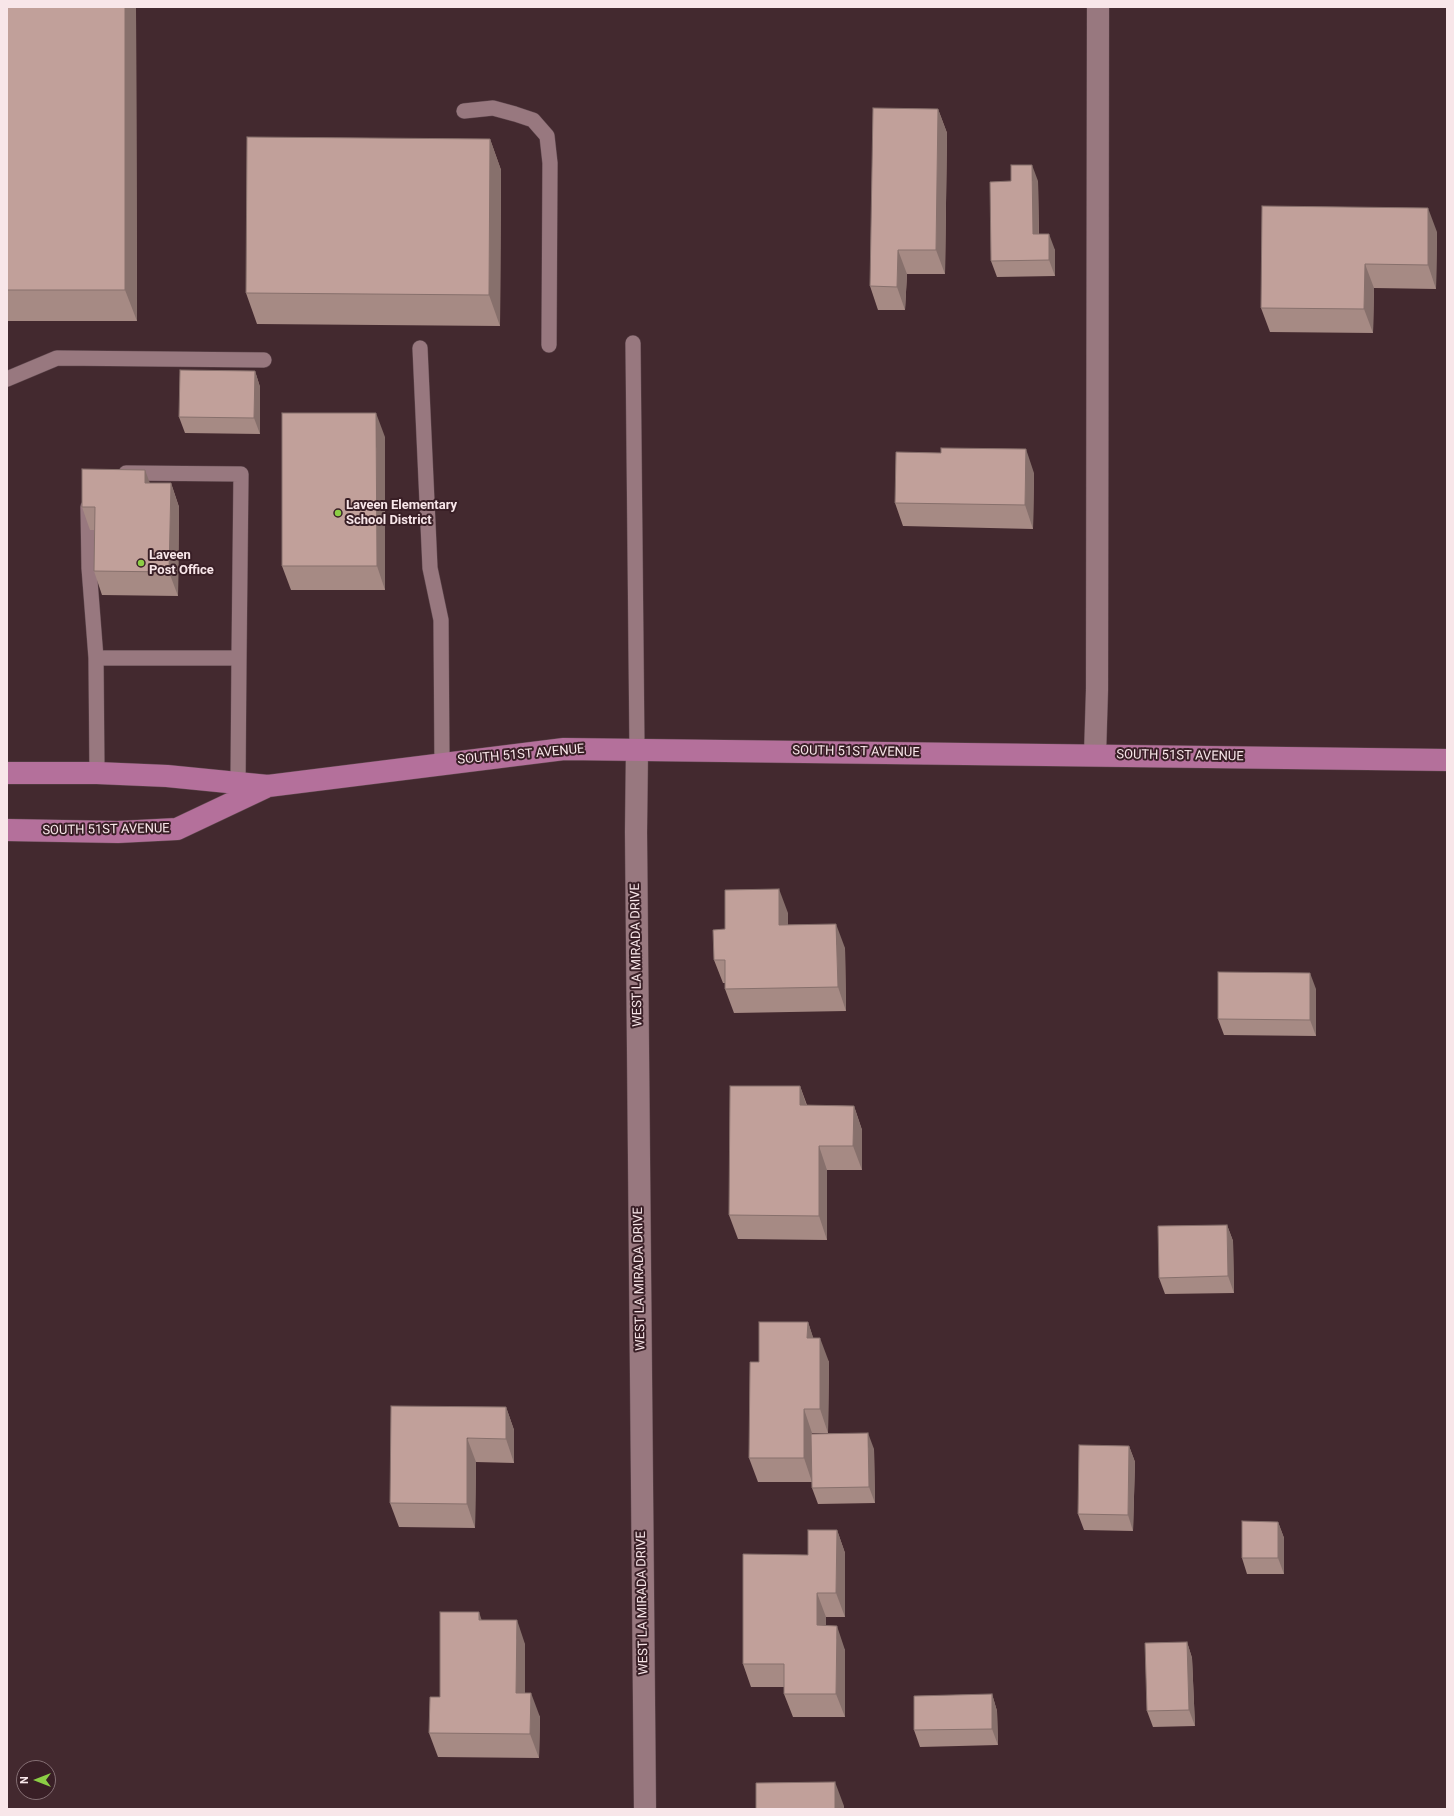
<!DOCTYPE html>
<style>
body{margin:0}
#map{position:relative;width:1454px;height:1816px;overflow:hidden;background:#43292f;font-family:Roboto,sans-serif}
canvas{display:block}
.frame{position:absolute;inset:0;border:8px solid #f8e6e9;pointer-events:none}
.north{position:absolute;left:16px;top:1760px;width:40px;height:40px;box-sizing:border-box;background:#391f26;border:1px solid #856f74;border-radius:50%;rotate:270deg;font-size:11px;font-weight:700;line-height:16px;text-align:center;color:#f8e6e9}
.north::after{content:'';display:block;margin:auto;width:14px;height:18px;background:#8cce45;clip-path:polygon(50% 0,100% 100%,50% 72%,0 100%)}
</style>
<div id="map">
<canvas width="1454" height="1816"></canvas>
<div class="frame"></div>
<div class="north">N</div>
</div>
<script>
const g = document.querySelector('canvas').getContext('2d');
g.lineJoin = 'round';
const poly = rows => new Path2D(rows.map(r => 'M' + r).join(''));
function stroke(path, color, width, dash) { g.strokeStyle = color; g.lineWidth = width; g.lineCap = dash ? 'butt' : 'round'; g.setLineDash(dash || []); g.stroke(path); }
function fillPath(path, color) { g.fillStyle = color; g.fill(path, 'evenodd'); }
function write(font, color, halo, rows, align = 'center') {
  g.font = font + ' Roboto,sans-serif'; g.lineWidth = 4; g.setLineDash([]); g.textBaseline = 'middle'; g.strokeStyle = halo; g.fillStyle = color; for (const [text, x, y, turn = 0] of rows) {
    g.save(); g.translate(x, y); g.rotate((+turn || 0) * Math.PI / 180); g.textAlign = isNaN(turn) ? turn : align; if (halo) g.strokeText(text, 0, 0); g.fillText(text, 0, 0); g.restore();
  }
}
const service = poly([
 [464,111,493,108,515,114,533,120,547,136,550,163,549,345],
 [633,343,637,749],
 [420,348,430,568,441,620,442,763],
 [7,379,57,358,264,360],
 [126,473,241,474,239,658],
 [88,507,89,568,96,658],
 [97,773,96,658,239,658,238,783]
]);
const minor = poly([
 [637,749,636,832,645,1809],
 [1095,755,1097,690,1098,7]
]);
const primary = poly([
 [7,773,97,773,167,776,268,786,564,749,1447,760],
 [7,830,118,832,177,829,268,786]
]);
stroke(service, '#5f484e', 16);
stroke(minor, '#5f484e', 23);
stroke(primary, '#5f484e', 23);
stroke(service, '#98787f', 15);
stroke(minor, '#98787f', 22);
stroke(primary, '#b4709b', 22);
fillPath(poly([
 [7,7,136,7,137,321,7,321],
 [938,109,947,133,945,274,907,274,905,310,878,310,870,286],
 [490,139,501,170,500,326,257,324,246,293],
 [1011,181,1038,181,1039,234,1055,250,1055,276,997,277,991,261],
 [1437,232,1436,289,1374,288,1373,333,1270,332,1261,308],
 [255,371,260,387,260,434,185,433,179,417],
 [385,437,385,590,291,590,282,566],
 [1034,473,1033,529,903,526,895,503],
 [149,483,171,483,179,507,178,596,102,595,94,571,94,530,90,530,82,507],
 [788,913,788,925,845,948,846,1011,734,1013,725,989,725,983,723,983,714,960,725,929],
 [1316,989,1316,1036,1224,1035,1218,1019],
 [800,1086,807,1105,854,1106,862,1130,862,1170,827,1170,827,1240,738,1239,729,1215],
 [1227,1225,1233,1241,1234,1293,1165,1294,1159,1278],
 [808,1322,813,1338,829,1362,828,1433,812,1433,812,1434,874,1449,875,1503,818,1504,812,1488,812,1482,758,1482,749,1458,759,1362],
 [506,1407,514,1430,514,1463,476,1462,475,1528,399,1527,390,1503],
 [1129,1446,1135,1462,1133,1531,1084,1530,1078,1514],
 [1278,1522,1284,1538,1284,1574,1247,1574,1242,1558],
 [837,1530,845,1553,845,1617,826,1617,826,1625,845,1650,845,1717,793,1717,784,1694,784,1687,751,1687,743,1664,808,1555],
 [481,1620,525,1644,525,1693,540,1717,539,1758,438,1757,429,1733,440,1697],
 [1187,1642,1192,1658,1195,1726,1153,1727,1147,1711],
 [992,1694,997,1711,998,1745,920,1747,914,1730]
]), '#a68a84');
fillPath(poly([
 [125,7,136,7,137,321,125,290],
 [938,109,947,133,945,274,936,250],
 [490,139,501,170,500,326,489,295],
 [1032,165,1038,181,1039,250,1033,234],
 [1428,208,1437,232,1436,289,1428,265],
 [1049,234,1055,250,1055,276,1049,260],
 [898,250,907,274,905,310,897,287],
 [1365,264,1374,288,1373,333,1364,309],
 [255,371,260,387,260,434,254,418],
 [376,413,385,437,385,590,377,566],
 [1026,449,1034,473,1033,529,1025,505],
 [145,470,154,494,145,483],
 [171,483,179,507,178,596,169,572],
 [779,889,788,913,788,949,779,925],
 [836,924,845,948,846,1011,838,987],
 [1310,973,1316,989,1316,1036,1310,1020],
 [800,1086,808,1110,800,1105],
 [854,1106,862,1130,862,1170,853,1146],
 [819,1146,827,1170,827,1240,819,1216],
 [1227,1225,1233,1241,1234,1293,1228,1276],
 [808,1322,816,1346,807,1338],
 [820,1338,829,1362,828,1433,820,1409],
 [506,1407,514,1430,514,1463,506,1439],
 [804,1409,812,1433,812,1482,804,1458],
 [868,1433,874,1449,875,1503,869,1487],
 [467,1438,476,1462,475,1528,467,1504],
 [1129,1446,1135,1462,1133,1531,1128,1515],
 [1278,1522,1284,1538,1284,1574,1278,1558],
 [837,1530,845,1553,845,1617,836,1593],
 [817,1593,826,1617,826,1649,817,1625],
 [479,1612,487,1636,479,1620],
 [517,1620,525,1644,525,1717,516,1693],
 [837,1626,845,1650,845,1717,836,1694],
 [1187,1642,1192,1658,1195,1726,1189,1710],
 [531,1693,540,1717,539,1758,530,1734],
 [992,1694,997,1711,998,1745,992,1729],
 [835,1782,844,1806,844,1809,835,1809]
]), '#87706c');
const building = poly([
 [7,7,125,7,125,290,7,290,7,7],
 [873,108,938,109,936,250,898,250,897,287,870,286,873,108],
 [247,137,490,139,489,295,246,293,247,137],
 [1011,165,1032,165,1033,234,1049,234,1049,260,991,261,990,182,1011,181,1011,165],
 [1262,206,1428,208,1428,265,1365,264,1364,309,1261,308,1262,206],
 [180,370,255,371,254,418,179,417,180,370],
 [282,413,376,413,377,566,282,566,282,413],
 [941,448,1026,449,1025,505,895,503,896,452,941,453,941,448],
 [82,469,145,470,145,483,171,483,169,572,94,571,95,507,82,507,82,469],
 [779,889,779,925,836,924,838,987,725,989,725,960,714,960,713,930,725,929,725,890,779,889],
 [1218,972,1310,973,1310,1020,1218,1019,1218,972],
 [730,1086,800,1086,800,1105,854,1106,853,1146,819,1146,819,1216,729,1215,730,1086],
 [1227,1225,1228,1276,1159,1278,1158,1226,1227,1225],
 [759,1322,808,1322,807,1338,820,1338,820,1409,804,1409,804,1458,749,1458,750,1362,759,1362,759,1322],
 [391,1406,506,1407,506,1439,467,1438,467,1504,390,1503,391,1406],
 [868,1433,869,1487,812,1488,811,1434,868,1433],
 [1079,1445,1129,1446,1128,1515,1078,1514,1079,1445],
 [1242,1521,1278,1522,1278,1558,1242,1558,1242,1521],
 [808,1530,837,1530,836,1593,817,1593,817,1625,837,1626,836,1694,784,1694,784,1664,743,1664,743,1554,808,1555,808,1530],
 [440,1612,479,1612,479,1620,517,1620,516,1693,531,1693,530,1734,429,1733,430,1697,440,1697,440,1612],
 [1187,1642,1189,1710,1147,1711,1145,1643,1187,1642],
 [992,1694,992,1729,914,1730,914,1696,992,1694],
 [835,1782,835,1809,756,1809,756,1783,835,1782]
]);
fillPath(building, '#c1a09a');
stroke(building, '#87706c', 1);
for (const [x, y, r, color] of [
 [338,513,4,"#8cce45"],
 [141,563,4,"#8cce45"]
]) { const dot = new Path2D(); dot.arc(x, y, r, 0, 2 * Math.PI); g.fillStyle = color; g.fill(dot); stroke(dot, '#391f26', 1.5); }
write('bold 13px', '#f8e6e9', '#391f26', [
 ["Laveen Elementary",346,506],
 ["School District",346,521],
 ["Laveen",149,556],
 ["Post Office",149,571]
], 'left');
write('13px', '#f8e6e9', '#391f26', [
 ["SOUTH 51ST AVENUE",856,752,1],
 ["SOUTH 51ST AVENUE",521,755,-5],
 ["SOUTH 51ST AVENUE",1180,756,1],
 ["SOUTH 51ST AVENUE",106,830,-1],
 ["WEST LA MIRADA DRIVE",637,955,-91],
 ["WEST LA MIRADA DRIVE",640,1279,-91],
 ["WEST LA MIRADA DRIVE",643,1603,-91]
]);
</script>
